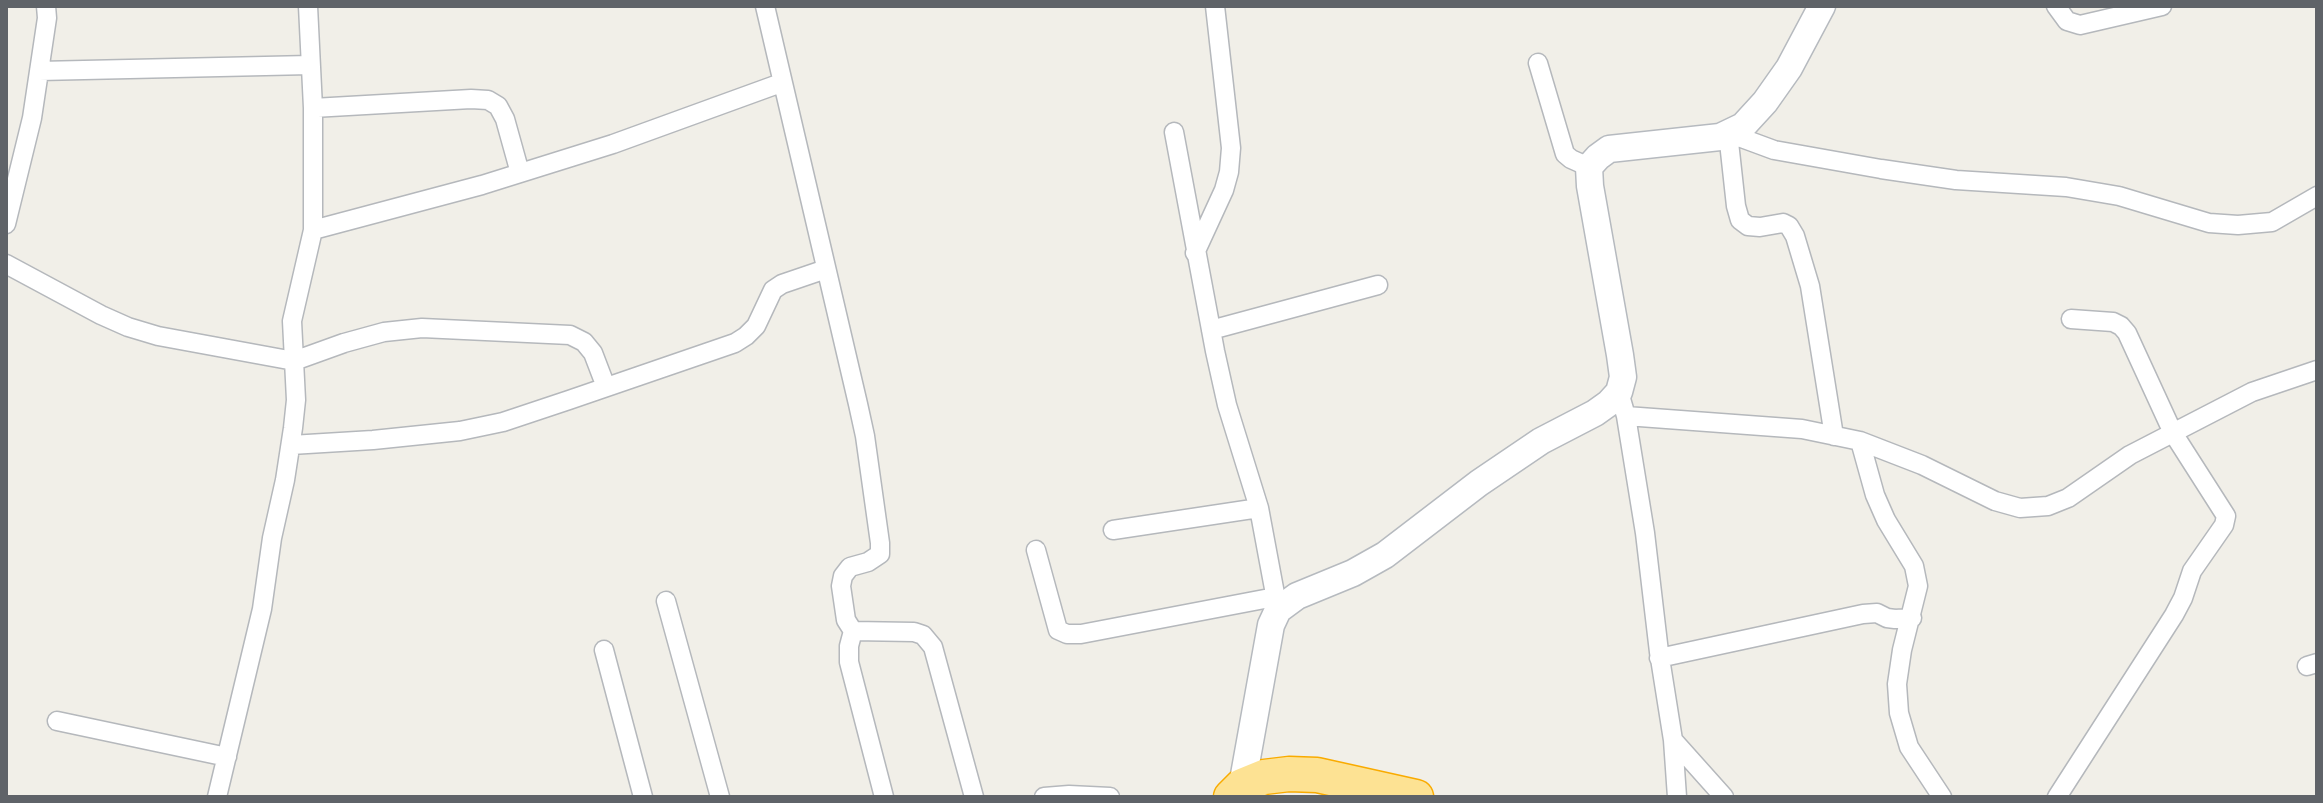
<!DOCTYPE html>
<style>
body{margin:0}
#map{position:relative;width:2323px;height:803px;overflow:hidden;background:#f1efe8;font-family:Karla,sans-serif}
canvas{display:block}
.frame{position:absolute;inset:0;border:8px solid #5f6368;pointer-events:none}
</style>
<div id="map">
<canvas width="2323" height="803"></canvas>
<div class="frame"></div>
</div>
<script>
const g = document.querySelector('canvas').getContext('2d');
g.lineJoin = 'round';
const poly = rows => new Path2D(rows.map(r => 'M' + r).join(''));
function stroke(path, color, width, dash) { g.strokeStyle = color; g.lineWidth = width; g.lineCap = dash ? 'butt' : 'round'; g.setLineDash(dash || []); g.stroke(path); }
const street = poly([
 [765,6,858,404,865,436,880,543,880,554,868,562,850,567,843,576,841,586,846,620,853,631,914,632,923,635,933,647,974,797],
 [2056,6,2067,21,2080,25,2162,6],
 [1538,63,1565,154,1571,159,1589,167],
 [39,71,310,65],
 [313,108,471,99,488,100,498,106,505,119,520,173],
 [1174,132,1215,351,1227,405,1259,508,1278,610],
 [6,224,32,118,47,18,46,6],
 [313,230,482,185,613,144,781,83],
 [1195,253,1224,190,1229,172,1231,148,1215,6],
 [6,264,101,315,128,327,158,336,294,361,344,343,384,332,422,328,570,335,584,342,593,353,606,387],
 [1211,330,1378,285],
 [1619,392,1626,416,1802,429,1860,441,1922,465,1995,501,2020,508,2048,506,2068,498,2130,455,2252,392,2317,370],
 [1626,416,1645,533,1659,652,1673,740,1677,797],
 [1834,436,1810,286,1795,236,1789,226,1783,223,1760,227,1748,226,1740,220,1736,206,1728,133,1774,150,1881,169,1956,180,2066,187,2119,196,2209,223,2238,225,2272,222,2317,196],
 [1860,441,1875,495,1886,520,1914,566,1918,586,1902,650,1897,684,1899,713,1909,747,1942,797],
 [291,445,373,440,460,431,503,422,569,400,735,343,746,336,756,326,773,290,782,284,826,269],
 [1113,530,1259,508],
 [1036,550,1058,630,1067,634,1081,634,1275,597],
 [666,601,720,797],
 [853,631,849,646,849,662,884,797],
 [604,650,643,797],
 [1659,658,1863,614,1877,613,1887,618,1895,619,1912,618],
 [2307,666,2317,663],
 [57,721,227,757],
 [1673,740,1724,797],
 [217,797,262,609,272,538,285,480,293,428,296,400,292,321,313,230,313,108,308,6],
 [1044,797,1069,795,1110,797],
 [2057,797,2174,615,2183,598,2192,571,2224,525,2226,516,2173,433,2127,333,2121,326,2113,322,2071,319]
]);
const secondary = poly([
 [1242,786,1271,625,1278,610,1297,596,1353,573,1385,555,1479,483,1541,441,1595,413,1609,403,1619,392,1623,377,1620,355,1590,186,1589,167,1598,157,1609,149,1720,137,1743,126,1765,102,1789,68,1822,6]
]);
const highway = poly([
 [1231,797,1242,786,1264,777,1289,774,1317,775,1416,797]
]);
stroke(street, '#b5b8bc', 21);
stroke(secondary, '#b6babf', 29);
stroke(highway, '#f9ab00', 37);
stroke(street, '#fff', 18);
stroke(secondary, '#fff', 26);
stroke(highway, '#fde293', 34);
</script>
